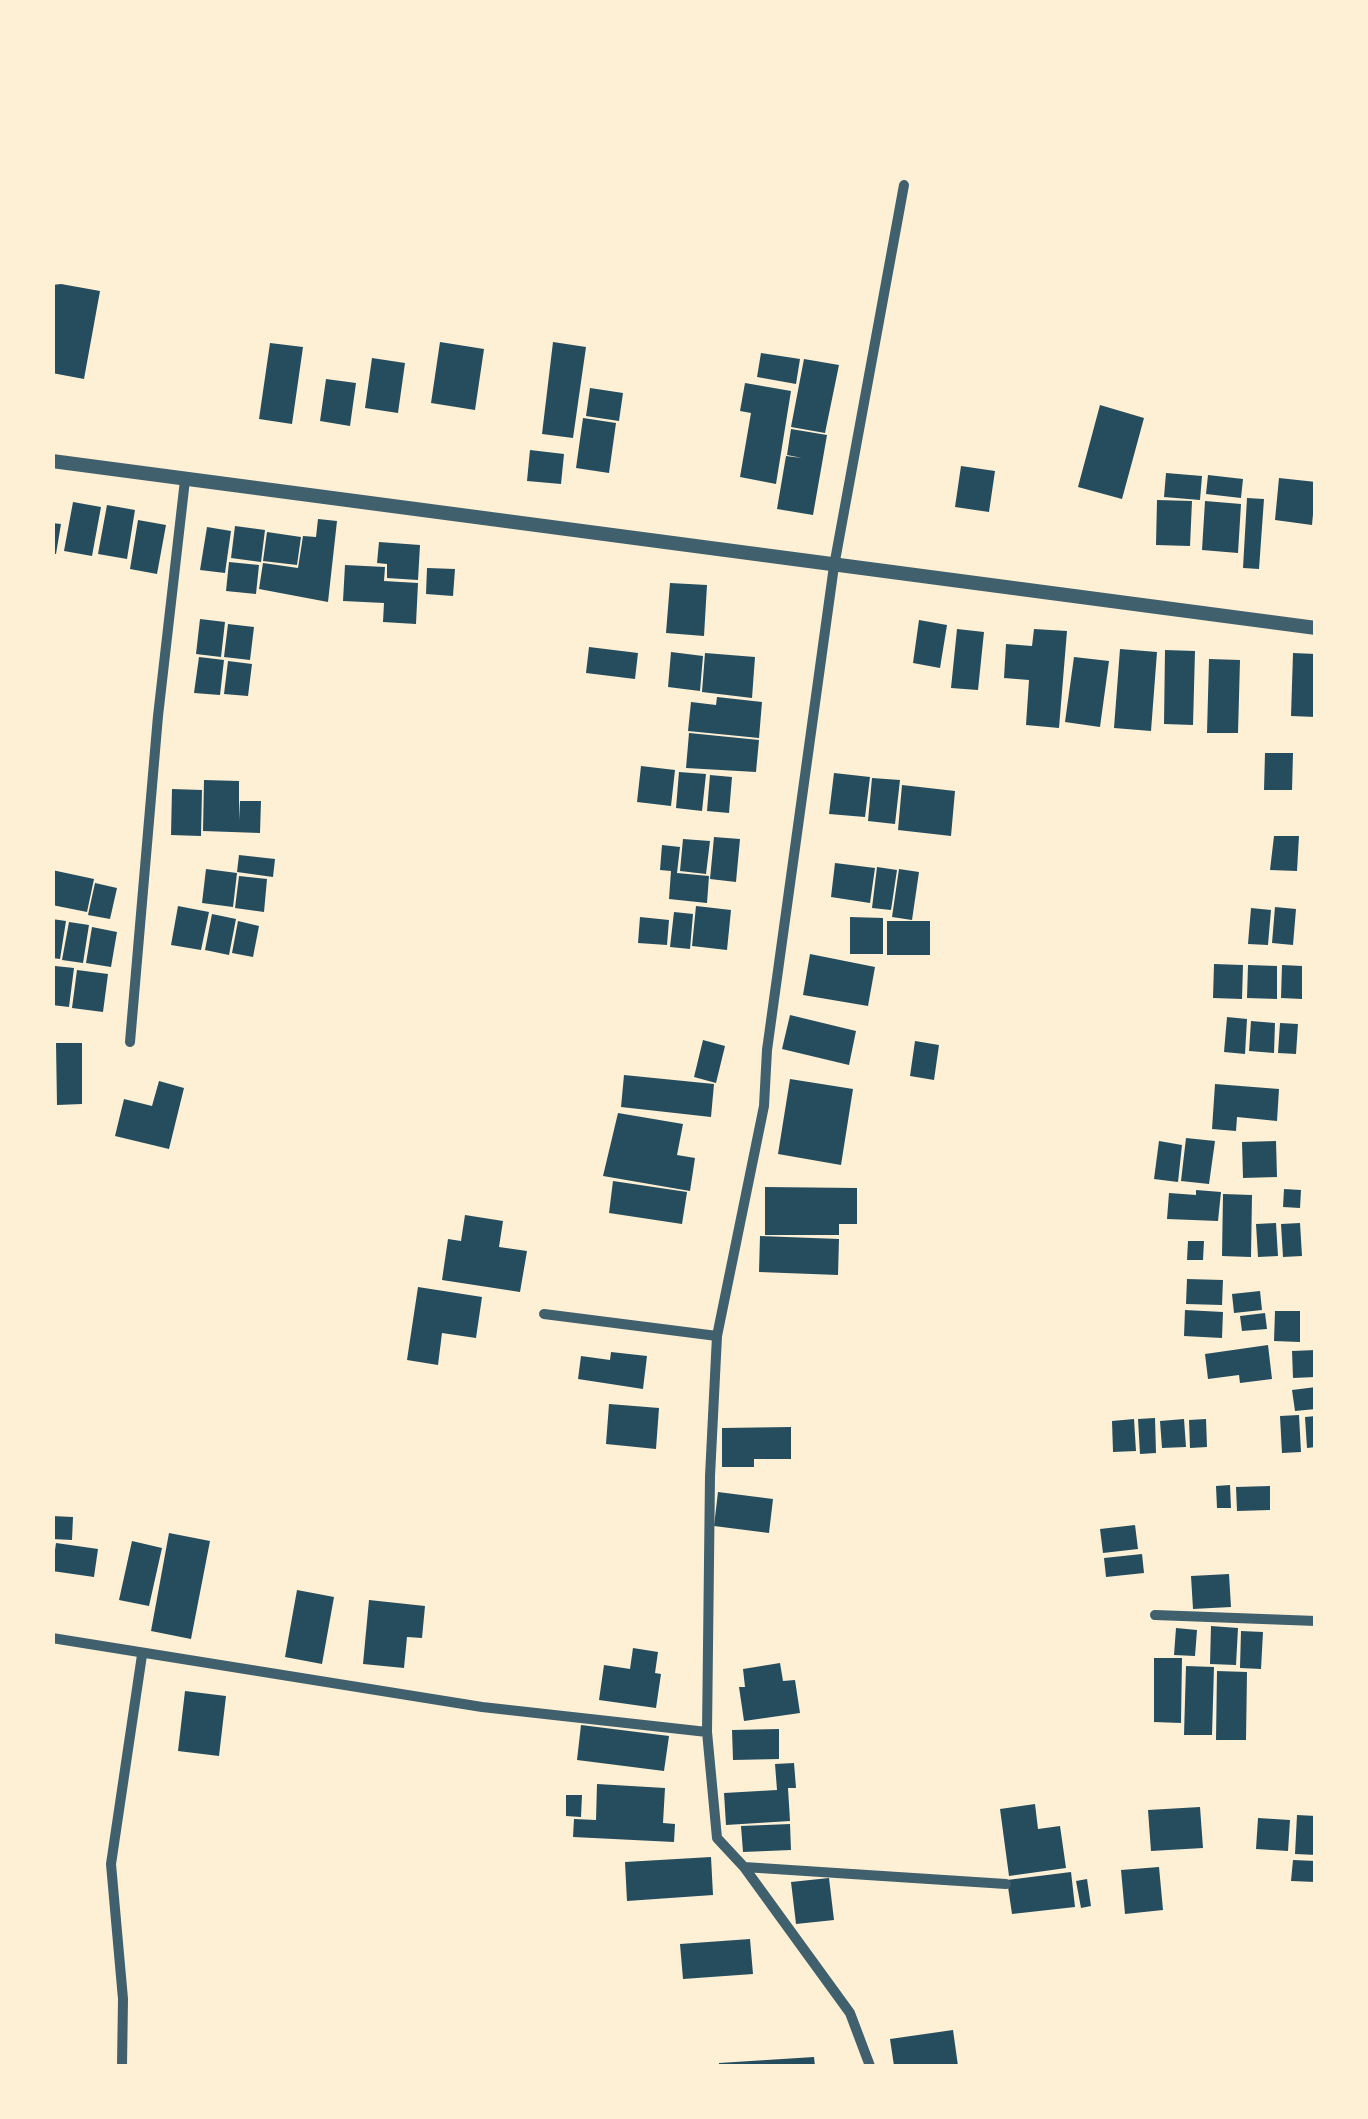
<!DOCTYPE html>
<style>
body{margin:0}
#map{position:relative;width:1368px;height:2119px;overflow:hidden;background:#fdf0d5;font-family:Jost,sans-serif}
canvas{display:block}
.frame{position:absolute;inset:0;border:55px solid #fdf0d5;pointer-events:none}
</style>
<div id="map">
<canvas width="1368" height="2119"></canvas>
<div class="frame"></div>
</div>
<script>
const g = document.querySelector('canvas').getContext('2d');
g.lineJoin = 'round';
function fillPath(path, color) { g.fillStyle = color; g.fill(path, 'evenodd'); }
const poly = rows => new Path2D(rows.map(r => 'M' + r).join(''));
function stroke(path, color, width, dash) { g.strokeStyle = color; g.lineWidth = width; g.lineCap = dash ? 'butt' : 'round'; g.setLineDash(dash || []); g.stroke(path); }
fillPath(poly([
 [61,284,100,291,84,379,52,373,52,285],
 [440,342,484,349,475,410,431,403],
 [553,342,586,347,573,438,542,434],
 [270,343,303,347,292,424,259,419],
 [761,353,800,359,796,384,757,377],
 [372,358,405,363,398,413,365,408],
 [804,359,839,365,825,433,791,427],
 [326,379,356,383,350,426,320,421],
 [745,383,791,391,776,484,740,477,751,413,740,411],
 [590,388,623,393,619,421,586,416],
 [1100,405,1144,418,1122,499,1078,487],
 [583,418,616,423,609,473,576,468],
 [791,429,827,435,813,515,777,509,786,456,802,458,787,455],
 [530,450,564,454,561,484,527,481],
 [961,466,995,471,989,512,955,507],
 [1166,473,1202,476,1200,500,1164,497],
 [1208,475,1243,479,1241,498,1206,494],
 [1279,478,1316,482,1312,525,1275,520],
 [1247,498,1264,499,1259,569,1243,568],
 [1157,500,1192,501,1190,546,1156,545],
 [1205,501,1241,504,1238,553,1202,550],
 [73,502,101,507,92,556,64,551],
 [107,505,135,510,127,559,98,554],
 [318,519,337,521,328,602,259,589,263,563,298,568,303,536,316,537],
 [138,520,166,525,157,574,130,569],
 [52,523,61,524,56,554,52,554],
 [235,526,265,530,261,562,231,558],
 [207,527,231,531,225,573,200,570],
 [267,532,301,537,297,565,263,561],
 [379,542,420,545,418,580,387,578,387,564,377,563],
 [229,562,259,565,256,594,226,591],
 [345,565,385,567,384,581,418,583,416,624,383,622,384,603,343,601],
 [427,568,455,569,453,596,426,594],
 [670,583,707,585,704,636,666,633],
 [200,619,225,622,221,657,196,654],
 [919,620,947,625,940,668,913,663],
 [228,624,254,627,250,660,224,657],
 [957,629,984,632,978,690,951,688],
 [1034,629,1067,631,1059,728,1026,725,1029,680,1004,678,1006,644,1032,646],
 [589,647,638,653,635,679,586,673],
 [1120,649,1157,652,1151,731,1114,728],
 [1165,650,1195,651,1193,725,1164,724],
 [671,652,703,656,700,691,668,687],
 [705,653,755,657,752,698,702,692],
 [1293,653,1316,654,1316,717,1291,716],
 [199,657,224,660,220,695,194,693],
 [1074,657,1109,661,1100,727,1065,722],
 [1209,659,1240,660,1238,733,1207,733],
 [228,661,252,664,248,696,224,694],
 [717,697,762,702,759,738,688,731,691,702,716,705],
 [689,733,759,740,756,772,686,768],
 [1265,753,1293,753,1292,790,1264,790],
 [641,766,675,770,671,806,637,802],
 [679,772,706,774,702,811,676,808],
 [834,773,870,777,865,817,829,814],
 [710,775,732,777,729,813,707,811],
 [872,778,900,780,895,824,868,821],
 [204,780,239,781,239,820,240,801,261,801,260,833,203,831],
 [902,785,955,791,951,836,898,830],
 [172,789,202,790,201,836,171,835],
 [1274,836,1299,836,1297,871,1270,870],
 [714,837,740,839,736,882,710,879],
 [683,839,710,841,706,874,680,871],
 [662,845,680,847,677,873,709,876,707,903,669,899,671,871,660,870],
 [239,855,275,859,273,877,237,872],
 [835,863,875,868,870,903,831,897],
 [877,867,897,870,891,910,872,908],
 [206,869,237,873,233,907,202,903],
 [899,869,919,872,912,920,892,917],
 [52,870,94,879,87,912,52,905],
 [239,876,267,879,264,912,235,908],
 [95,883,117,888,110,919,88,915],
 [178,906,209,912,201,950,171,945],
 [696,906,731,910,727,950,692,946],
 [1275,907,1296,909,1293,945,1272,943],
 [1251,908,1271,910,1268,945,1248,944],
 [674,912,693,914,690,949,670,947],
 [212,914,236,919,229,955,205,950],
 [640,917,669,920,667,945,638,943],
 [850,917,883,918,883,954,850,954],
 [52,919,66,921,60,959,52,958],
 [238,921,259,926,253,957,232,953],
 [887,921,930,921,930,955,887,955],
 [69,922,89,925,83,963,62,960],
 [92,927,117,932,111,967,86,963],
 [810,954,875,967,868,1006,803,995],
 [1214,964,1243,965,1242,999,1213,998],
 [1248,965,1277,966,1277,999,1247,998],
 [1282,965,1302,966,1302,999,1281,998],
 [55,966,74,968,69,1007,52,1005],
 [77,970,108,974,103,1012,72,1008],
 [790,1015,856,1031,849,1065,782,1049],
 [1227,1017,1247,1019,1245,1054,1224,1052],
 [1251,1021,1275,1023,1274,1053,1249,1051],
 [1280,1023,1298,1024,1296,1054,1278,1053],
 [703,1040,725,1046,716,1083,694,1077],
 [915,1041,939,1045,934,1080,910,1076],
 [56,1043,82,1043,82,1104,57,1105],
 [624,1075,714,1084,711,1117,621,1107],
 [790,1079,853,1089,841,1165,778,1154],
 [159,1081,184,1088,169,1149,115,1136,124,1099,152,1106],
 [1215,1084,1279,1089,1277,1121,1237,1117,1236,1131,1212,1129],
 [618,1113,683,1124,677,1155,695,1158,690,1191,603,1176],
 [1186,1138,1215,1141,1209,1184,1181,1181],
 [1159,1141,1182,1145,1178,1182,1154,1179],
 [1276,1141,1277,1177,1243,1178,1242,1142],
 [613,1181,687,1192,682,1224,609,1213],
 [765,1187,857,1188,857,1224,839,1224,839,1235,765,1235],
 [1284,1189,1301,1190,1300,1208,1283,1207],
 [1196,1190,1221,1192,1218,1221,1167,1219,1169,1193,1196,1195],
 [1223,1194,1252,1195,1251,1257,1222,1256],
 [465,1215,503,1221,499,1247,527,1251,520,1292,442,1280,448,1239,461,1241],
 [1276,1223,1278,1256,1258,1257,1256,1224],
 [1300,1223,1302,1256,1283,1257,1281,1224],
 [760,1236,839,1239,838,1275,759,1272],
 [1188,1241,1204,1241,1203,1260,1187,1260],
 [1187,1279,1223,1280,1222,1305,1186,1304],
 [418,1287,482,1297,476,1338,442,1333,438,1365,407,1360],
 [1260,1291,1262,1310,1234,1313,1232,1294],
 [1185,1310,1223,1312,1222,1338,1184,1336],
 [1275,1311,1300,1311,1300,1342,1274,1341],
 [1265,1313,1267,1329,1242,1331,1240,1316],
 [1268,1345,1272,1379,1240,1383,1239,1375,1208,1379,1205,1354],
 [1316,1350,1316,1377,1293,1378,1292,1351],
 [611,1352,647,1356,643,1389,578,1379,581,1356,610,1360],
 [1316,1387,1316,1409,1295,1411,1292,1390],
 [609,1404,659,1408,656,1449,606,1444],
 [1299,1415,1301,1452,1282,1453,1280,1416],
 [1316,1416,1316,1447,1307,1448,1305,1417],
 [1155,1418,1156,1453,1140,1454,1138,1419],
 [1134,1419,1136,1451,1113,1452,1112,1421],
 [1184,1419,1186,1447,1162,1448,1160,1421],
 [1206,1419,1207,1447,1190,1448,1189,1420],
 [791,1427,791,1459,754,1459,754,1467,722,1467,722,1428],
 [1230,1485,1231,1508,1217,1508,1216,1486],
 [1270,1486,1270,1510,1237,1511,1236,1487],
 [718,1492,773,1499,769,1533,714,1526],
 [52,1516,73,1517,72,1540,52,1539],
 [1135,1525,1138,1549,1103,1553,1100,1529],
 [169,1533,210,1541,191,1639,151,1631],
 [132,1541,162,1548,149,1606,119,1600],
 [56,1543,98,1549,94,1577,52,1571],
 [1142,1554,1144,1573,1106,1577,1104,1558],
 [1229,1574,1231,1607,1193,1609,1191,1576],
 [297,1590,334,1597,322,1664,285,1657],
 [369,1600,425,1606,422,1638,407,1637,404,1668,363,1664],
 [1211,1626,1238,1628,1236,1665,1210,1664],
 [1176,1628,1197,1630,1195,1656,1174,1655],
 [1241,1631,1263,1632,1261,1669,1240,1668],
 [633,1648,658,1652,655,1673,661,1674,656,1708,599,1700,604,1665,630,1669],
 [1154,1658,1182,1658,1181,1723,1154,1722],
 [780,1663,783,1681,795,1680,800,1713,744,1721,739,1687,745,1687,743,1669],
 [1186,1666,1214,1667,1212,1735,1184,1735],
 [1217,1671,1247,1672,1246,1740,1216,1740],
 [185,1691,226,1696,219,1756,178,1751],
 [581,1725,669,1736,664,1771,577,1760],
 [779,1729,779,1759,733,1760,732,1730],
 [794,1763,796,1788,788,1788,790,1821,726,1825,724,1793,777,1790,775,1764],
 [597,1784,665,1788,663,1823,675,1824,674,1842,573,1837,574,1819,596,1820],
 [566,1795,582,1795,581,1817,566,1816],
 [1035,1804,1038,1829,1060,1826,1066,1868,1009,1876,1000,1809],
 [1200,1807,1203,1848,1151,1851,1148,1810],
 [1297,1815,1316,1816,1316,1855,1295,1854],
 [1258,1818,1290,1820,1288,1851,1256,1849],
 [790,1824,791,1850,743,1852,741,1826],
 [711,1857,713,1895,627,1901,625,1862],
 [1293,1860,1316,1861,1316,1882,1291,1881],
 [1159,1867,1163,1910,1125,1914,1121,1870],
 [1071,1872,1075,1907,1012,1914,1007,1880],
 [829,1878,834,1920,796,1924,791,1882],
 [1087,1879,1091,1906,1081,1908,1076,1881],
 [750,1939,753,1974,683,1979,680,1944],
 [953,2030,958,2066,894,2066,890,2039],
 [814,2057,815,2066,719,2066,719,2063]
]), '#264d5e');
stroke(poly([
 [130,1042,158,716,185,480],
 [544,1314,717,1336],
 [1155,1615,1316,1621],
 [52,1638,482,1707,707,1732],
 [744,1867,1006,1884],
 [122,2066,123,1999,111,1864,142,1655],
 [870,2066,850,2013,744,1867,717,1838,707,1732,710,1476,717,1336,764,1106,767,1050,834,566,904,185]
]), '#3f606c', 10);
stroke(poly([
 [52,461,1316,628]
]), '#3f606c', 14);
</script>
